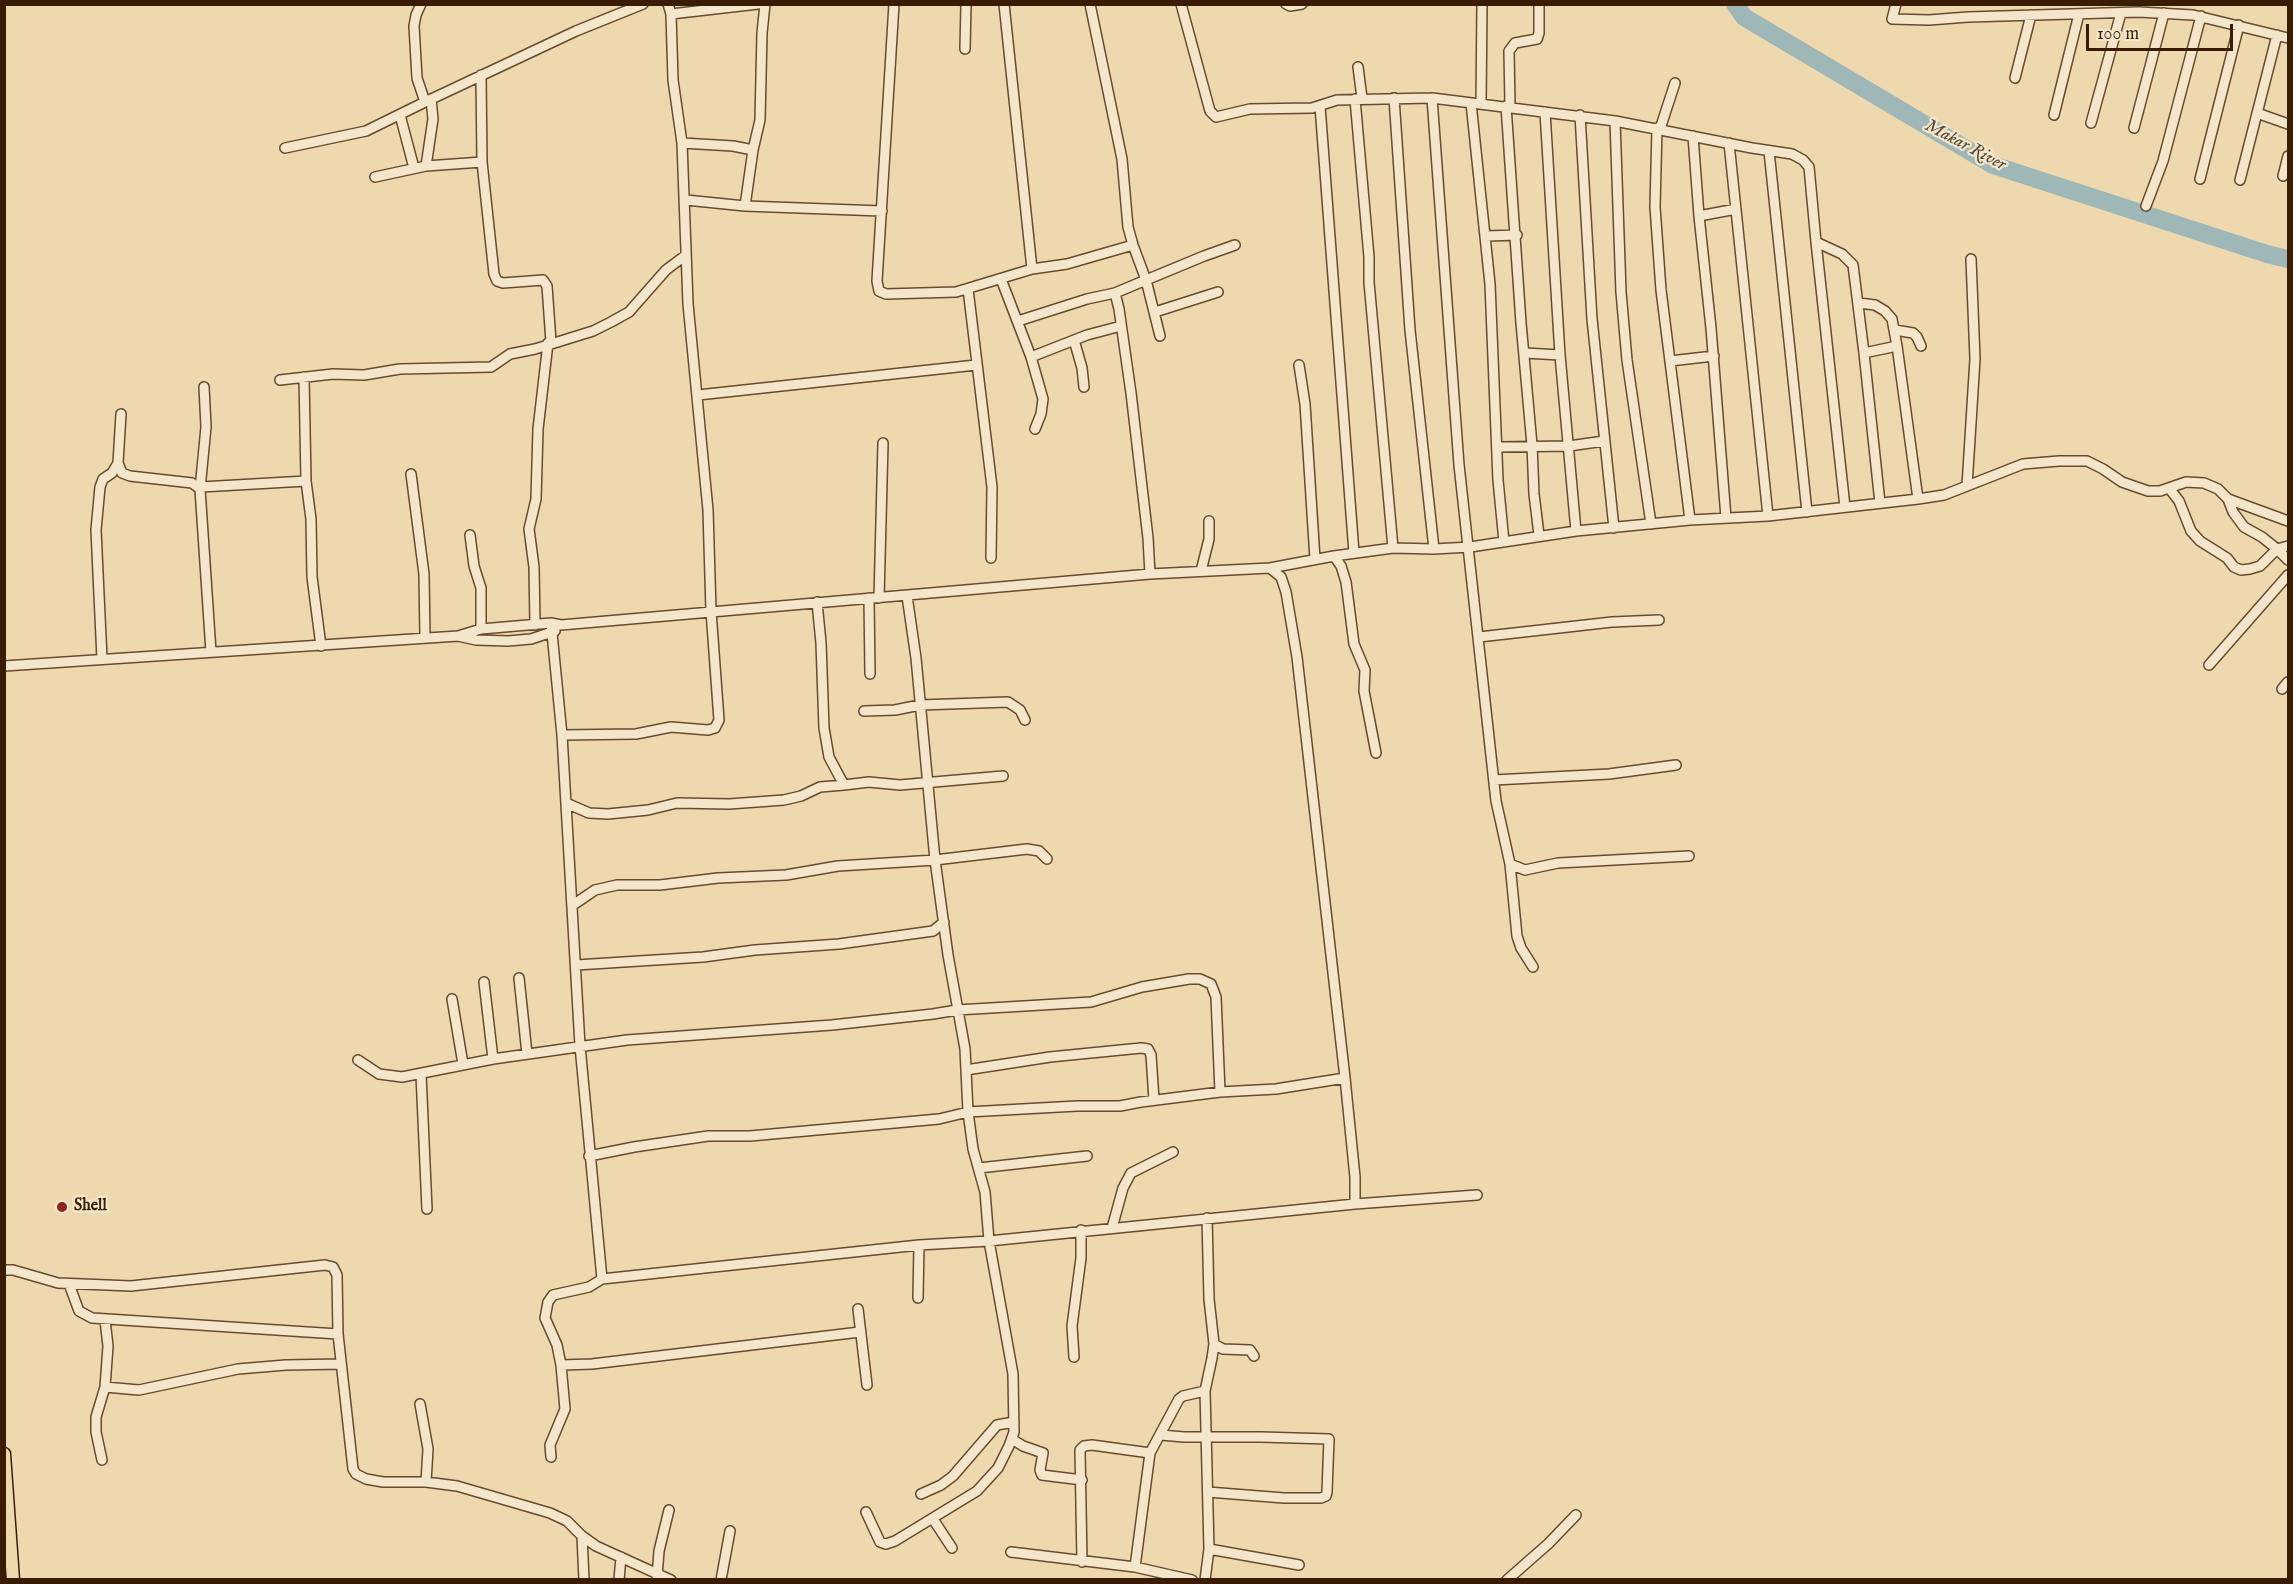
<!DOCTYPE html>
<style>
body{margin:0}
#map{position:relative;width:2293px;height:1584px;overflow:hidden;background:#eed9af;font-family:"IM FELL English",serif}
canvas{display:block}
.frame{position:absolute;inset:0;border:6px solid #3a1c04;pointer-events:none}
.scale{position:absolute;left:2086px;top:24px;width:147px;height:27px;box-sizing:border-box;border:3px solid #3a1c04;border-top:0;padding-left:8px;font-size:18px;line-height:21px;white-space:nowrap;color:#3a1c04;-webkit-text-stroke:4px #f4e6cb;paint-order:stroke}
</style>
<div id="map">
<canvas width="2293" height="1584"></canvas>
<div class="frame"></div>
<div class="scale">100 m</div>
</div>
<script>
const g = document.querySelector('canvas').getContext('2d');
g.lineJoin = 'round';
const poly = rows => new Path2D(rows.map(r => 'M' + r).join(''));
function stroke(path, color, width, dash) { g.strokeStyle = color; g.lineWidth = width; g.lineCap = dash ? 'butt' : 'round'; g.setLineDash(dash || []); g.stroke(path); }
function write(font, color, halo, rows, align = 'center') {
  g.font = font + ' "IM FELL English",serif'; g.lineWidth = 4.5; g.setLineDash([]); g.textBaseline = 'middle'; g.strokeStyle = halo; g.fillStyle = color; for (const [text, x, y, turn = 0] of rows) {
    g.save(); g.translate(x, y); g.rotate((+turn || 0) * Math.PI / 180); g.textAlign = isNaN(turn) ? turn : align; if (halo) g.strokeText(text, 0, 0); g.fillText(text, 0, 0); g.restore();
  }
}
stroke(poly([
 [1735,4,1744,17,1993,165,2267,254,2288,259]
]), '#9fb7b7', 18);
const minor = poly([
 [421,4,416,15,414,26,417,78,425,102,576,31,643,4],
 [894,4,877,281,879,291,886,294,956,292,1032,269,1067,264,1133,245],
 [1004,4,1032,269],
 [1181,4,1210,111,1216,117,1250,109,1312,108,1337,100,1432,98,1615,121,1752,148,1792,154,1803,160,1809,167,1816,242,1842,254,1853,265,1864,353,1897,346,1918,499],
 [1286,4,1290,6,1302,4],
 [1896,4,1892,19,1929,20,1968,17,2139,12,2193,15,2288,38],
 [671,14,758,4],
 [965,49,966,4],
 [1358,67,1362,98],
 [481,75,482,162,494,274,497,281,503,283,543,280,547,286,551,342],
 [2015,78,2031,15],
 [1394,98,1410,330,1434,549],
 [1432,98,1459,465,1496,801,1510,864,1517,936,1521,948,1533,967],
 [1355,99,1369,257,1369,282,1393,548],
 [1471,103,1490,284,1498,480,1504,542],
 [1481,104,1482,4],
 [1320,106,1354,553],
 [1506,106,1521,323,1532,445,1534,494,1539,535],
 [1510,106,1509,51,1515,43,1537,39,1539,33,1539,4],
 [1545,112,1560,355,1576,531],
 [2257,113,2288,124],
 [400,115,414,168],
 [1580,115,1592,319,1614,528],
 [2054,115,2079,14],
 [1615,121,1621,292,1627,360,1651,524],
 [2091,123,2121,13],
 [1657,128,1655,207,1661,290,1690,520],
 [2134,128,2164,13],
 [1660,129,1675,83],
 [1693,136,1699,216,1711,328,1726,518],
 [682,143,733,146,753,150,745,206],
 [1729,143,1768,516],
 [285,148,366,131,425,102],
 [753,150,760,120,762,33,765,4],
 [1769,151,1807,512],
 [426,166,482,162],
 [2283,176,2288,156],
 [375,177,426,166,433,119,431,99],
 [2200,179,2239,25],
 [2240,180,2277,35],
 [686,200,745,206,882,211],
 [2146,206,2163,161,2201,16],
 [1699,216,1736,209],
 [1486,236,1517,235],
 [1816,242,1845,507],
 [1001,279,1031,357,1043,399,1041,414,1035,429],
 [968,289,992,487,991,558],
 [1115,293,1119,309,1131,393,1148,538,1150,574],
 [1859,303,1875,305,1885,311,1892,319,1897,346],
 [1155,312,1218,292],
 [1018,321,1087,299,1115,293,1146,280,1133,245,1128,227,1122,159,1090,4],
 [1895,330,1913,333,1917,337,1921,346],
 [1160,336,1146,280,1204,256,1235,245],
 [1074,340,1082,368,1084,387],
 [1525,353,1560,355],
 [1864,353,1880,503],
 [1031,357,1087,335,1121,326],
 [1670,361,1714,356],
 [1299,365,1305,404,1315,559],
 [304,377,306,481,311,519,312,577,321,646],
 [280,380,333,374,364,375,400,369,491,367,510,354,535,349,593,331,611,322,629,312,666,270,686,255],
 [698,395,976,365],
 [121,414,118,463,122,473,130,476,192,483,200,489,211,652],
 [1498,447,1569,446,1604,441],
 [411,474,424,574,425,638],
 [1967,486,1975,359,1971,259],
 [201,487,306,481],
 [2169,488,2179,501,2191,531,2200,541,2227,558,2234,567,2241,570,2250,569,2260,566,2277,549,2288,560],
 [200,489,206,427,204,387],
 [2228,499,2288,521],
 [470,535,474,566,481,588,481,629],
 [1334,556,1341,566,1346,582,1354,644,1365,670,1364,691,1376,753],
 [1270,568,1281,577,1286,592,1297,657,1345,1078,1355,1177,1355,1204,1477,1195],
 [1201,571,1209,539,1209,521],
 [869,598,870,674],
 [879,598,883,443],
 [817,602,821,643,824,728,829,757,844,785,869,782,900,785,1003,776],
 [551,623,562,735,580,1046,602,1279,919,1245,989,1241,1355,1204],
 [535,625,534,567,529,529,536,499,538,429,548,343],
 [458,636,476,640,508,641,531,639,555,631],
 [1479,637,1612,622,1659,620],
 [102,659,96,530,100,487,103,479,112,473,118,463],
 [2209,665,2288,575],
 [4,666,458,636,481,629,551,623,561,625,1150,574,1270,568,1334,556,1393,548,1434,549,1470,547,1576,531,1690,520,1768,516,1918,499,1944,495,2023,464,2059,461,2087,461,2103,469,2122,482,2148,491,2160,491,2186,482,2204,483,2218,489,2228,499,2233,512,2244,527,2262,537,2277,549,2288,546],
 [2282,689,2288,682],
 [864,711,895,710,920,705,1008,702,1020,710,1025,720],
 [562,735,636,734,671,727,708,730,715,728,719,720,711,611,708,510,688,304,682,143,673,80,671,14,668,4],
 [1494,780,1609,774,1676,765],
 [566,803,589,813,608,814,648,810,677,803,729,804,784,800,801,796,820,787,844,785],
 [1510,864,1525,870,1558,863,1689,856],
 [573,905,595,890,617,885,660,885,718,878,786,875,838,866,935,860,1027,849,1039,851,1047,859],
 [576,965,703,957,755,950,839,944,933,931,944,922],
 [519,978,527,1054],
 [484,982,493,1059],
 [452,999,463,1064],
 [358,1060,379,1074,402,1077,493,1059,627,1040,832,1025,933,1014,957,1010,1091,1002,1142,987,1189,979,1200,979,1211,984,1216,997,1220,1092],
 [966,1070,1050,1057,1141,1048,1148,1049,1151,1055,1154,1100],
 [421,1074,427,1209],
 [589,1156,634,1147,708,1136,750,1136,939,1119,968,1112,1077,1106,1120,1106,1141,1102,1220,1092,1276,1089,1345,1078],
 [979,1168,1087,1156],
 [1112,1228,1123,1188,1131,1173,1173,1152],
 [4,1270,13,1270,58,1283,131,1286,325,1265,333,1267,337,1275,338,1334,353,1469,356,1474,366,1479,383,1482,426,1482,457,1486,550,1513,567,1521,582,1536,596,1546,671,1580],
 [602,1279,589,1287,553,1295,548,1302,545,1318,557,1345,561,1365,592,1364,860,1332],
 [69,1284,79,1311,92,1318,338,1334],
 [918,1298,919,1245],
 [858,1309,867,1385],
 [1214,1344,1223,1349,1250,1350,1254,1356],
 [1074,1357,1072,1326,1081,1258,1081,1230],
 [105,1387,139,1390,238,1369,286,1365,341,1364],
 [1205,1391,1209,1549,1205,1580],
 [420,1404,428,1449,426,1482],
 [1161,1435,1184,1437,1261,1437,1329,1439,1327,1492,1326,1496,1321,1498,1284,1498,1208,1492],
 [1012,1439,1023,1446,1043,1453,1040,1470,1042,1475,1082,1480],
 [551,1457,550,1445,565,1409,561,1365],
 [102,1460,96,1432,96,1417,105,1387,108,1346,105,1320],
 [921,1494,941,1485,953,1476,997,1425,1014,1422],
 [866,1512,880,1542,886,1544,895,1541,977,1491,998,1468,1009,1446,1014,1432,1013,1374,989,1241,985,1192,973,1149,968,1112,965,1049,948,955,935,860,916,658,907,596],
 [933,1519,952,1548],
 [582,1536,584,1580],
 [1209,1549,1299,1565],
 [1011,1552,1135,1567],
 [1082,1562,1080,1450,1084,1446,1092,1445,1150,1453],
 [657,1577,659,1551,669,1510],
 [619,1580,621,1557],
 [721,1580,730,1531],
 [1192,1580,1135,1567,1150,1453,1179,1399,1183,1396,1205,1391,1212,1358,1214,1344,1209,1299,1207,1218],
 [1507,1580,1548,1544,1576,1515]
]);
const major = poly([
 [4,1454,13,1580]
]);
stroke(minor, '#674b2f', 12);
stroke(major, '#3a1c04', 15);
stroke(minor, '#f4e6cb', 9);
stroke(major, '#eed9af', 12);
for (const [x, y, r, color] of [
 [62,1207,6,"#8f2418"]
]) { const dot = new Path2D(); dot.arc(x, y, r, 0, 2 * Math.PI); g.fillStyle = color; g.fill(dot); stroke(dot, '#f4e6cb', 2); }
write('bold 16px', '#3a1c04', '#f4e6cb', [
 ["Shell",74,1207]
], 'left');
write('italic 18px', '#584a3a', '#f4e6cb', [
 ["Makar River",1965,146,28]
]);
</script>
